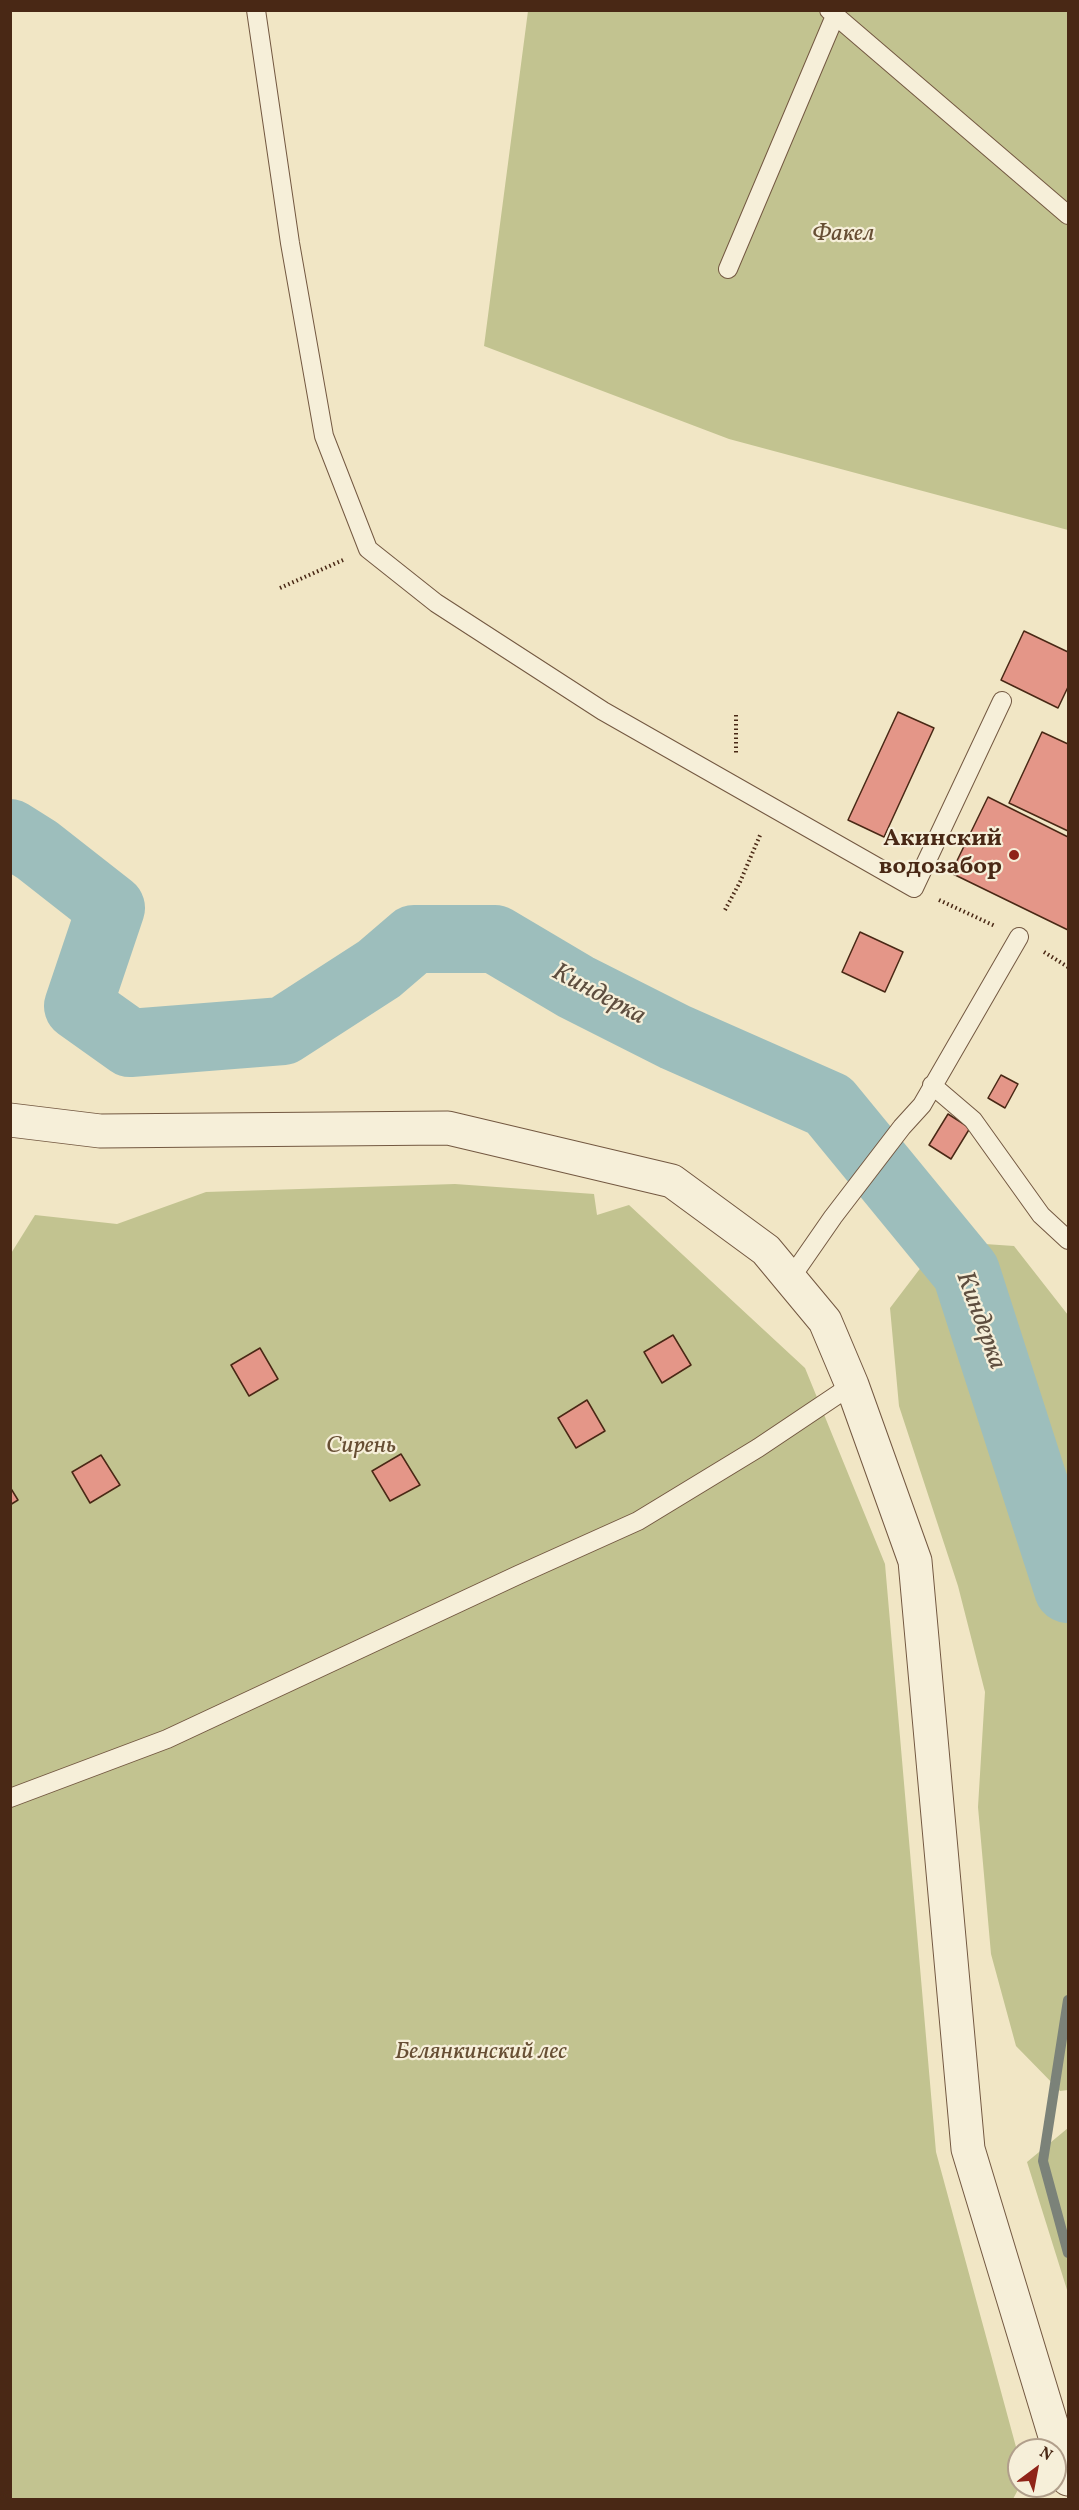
<!DOCTYPE html>
<meta charset="utf-8">
<style>
body{margin:0}
#map{position:relative;width:1079px;height:2510px;overflow:hidden;background:#f1e6c5;font-family:Vollkorn,serif}
canvas{display:block}
.frame{position:absolute;inset:0;border:12px solid #492815;pointer-events:none}
.north{position:absolute;left:1007px;top:2438px;width:60px;height:60px;box-sizing:border-box;background:#f6efd9;border:2px solid #b19f8b;border-radius:50%;rotate:32deg;font-size:16px;font-weight:700;line-height:24px;text-align:center;color:#492815}
.north::after{content:'';display:block;margin:auto;width:21px;height:27px;background:#8f2418;clip-path:polygon(50% 0,100% 100%,50% 72%,0 100%)}
</style>
<div id="map">
<canvas width="1079" height="2510"></canvas>
<div class="frame"></div>
<div class="north">N</div>
</div>
<script>
const g = document.querySelector('canvas').getContext('2d');
g.lineJoin = 'round';
function fillPath(path, color) { g.fillStyle = color; g.fill(path, 'evenodd'); }
const poly = rows => new Path2D(rows.map(r => 'M' + r).join(''));
function stroke(path, color, width, dash) { g.strokeStyle = color; g.lineWidth = width; g.lineCap = dash ? 'butt' : 'round'; g.setLineDash(dash || []); g.stroke(path); }
function write(font, color, halo, rows, align = 'center') {
  g.font = font + ' Vollkorn,serif'; g.lineWidth = 4.5; g.setLineDash([]); g.textBaseline = 'middle'; g.strokeStyle = halo; g.fillStyle = color; for (const [text, x, y, turn = 0] of rows) {
    g.save(); g.translate(x, y); g.rotate((+turn || 0) * Math.PI / 180); g.textAlign = isNaN(turn) ? turn : align; if (halo) g.strokeText(text, 0, 0); g.fillText(text, 0, 0); g.restore();
  }
}
fillPath(poly([
 [528,11,1068,11,1068,530,729,439,484,346],
 [455,1184,594,1194,597,1215,629,1205,805,1368,885,1564,936,2152,1019,2458,1020,2486,1013,2499,11,2499,10,1255,35,1215,117,1224,206,1192],
 [941,1241,1014,1246,1068,1315,1068,2090,1060,2091,1016,2046,991,1954,978,1807,985,1692,958,1586,899,1406,890,1308],
 [1068,2128,1068,2293,1027,2162]
]), '#c2c390');
stroke(poly([
 [1068,2000,1043,2161,1068,2253]
]), '#7b8279', 10);
stroke(poly([
 [10,833,37,850,111,908,78,1006,130,1043,283,1031,379,969,414,939,495,939,576,987,675,1037,829,1105,966,1272,1068,1589]
]), '#9dbebc', 68);
const building = poly([
 [1024,631,1068,652,1068,687,1058,708,1001,680,1024,631],
 [898,712,934,728,884,837,848,820,898,712],
 [1042,732,1068,744,1068,831,1009,803,1042,732],
 [988,797,1068,837,1068,930,951,873,988,797],
 [860,932,903,952,885,992,842,972,860,932],
 [1001,1075,1018,1084,1005,1108,988,1098,1001,1075],
 [948,1114,970,1128,951,1159,929,1145,948,1114],
 [673,1335,691,1365,662,1383,644,1352,673,1335],
 [260,1348,278,1379,249,1396,231,1365,260,1348],
 [587,1400,605,1431,576,1448,558,1418,587,1400],
 [401,1454,420,1485,390,1501,372,1471,401,1454],
 [101,1455,120,1485,90,1503,72,1472,101,1455],
 [10,1487,18,1500,10,1505,10,1487]
]);
fillPath(building, '#e49688');
stroke(building, '#492815', 1.5);
const lane = poly([
 [256,10,290,243,324,436,368,549,436,603,603,711,914,888,1002,701],
 [829,10,1068,215],
 [728,269,835,16],
 [932,1085,973,1120,1041,1215,1068,1240],
 [790,1279,833,1217,902,1127,922,1105,1019,937],
 [10,1798,167,1739,518,1575,638,1521,758,1448,852,1385]
]);
const street = poly([
 [10,1120,100,1131,448,1128,672,1181,766,1250,825,1321,852,1385,915,1561,968,2149,1068,2479]
]);
stroke(lane, '#735841', 20);
stroke(street, '#735841', 35);
stroke(poly([
 [280,588,343,560],
 [736,715,736,753],
 [939,900,995,926],
 [725,910,740,882,761,833],
 [1044,952,1068,967]
]), '#492815', 4, [1.5, 3]);
stroke(lane, '#f6efd9', 18);
stroke(street, '#f6efd9', 33);
for (const [x, y, r, color] of [
 [1014,855,6,"#8f2418"]
]) { const dot = new Path2D(); dot.arc(x, y, r, 0, 2 * Math.PI); g.fillStyle = color; g.fill(dot); stroke(dot, '#f6efd9', 2); }
write('italic 24px', '#674f34', '#f6efd9', [
 ["Факел",843,236],
 ["Сирень",361,1448],
 ["Белянкинский лес",481,2054]
]);
write('bold 24px', '#492815', '#f6efd9', [
 ["Акинский",1002,841],
 ["водозабор",1002,869]
], 'right');
write('italic 26px', '#5e4e3f', '#f6efd9', [
 ["Киндерка",598,996,28],
 ["Киндерка",979,1321,70]
]);
</script>
